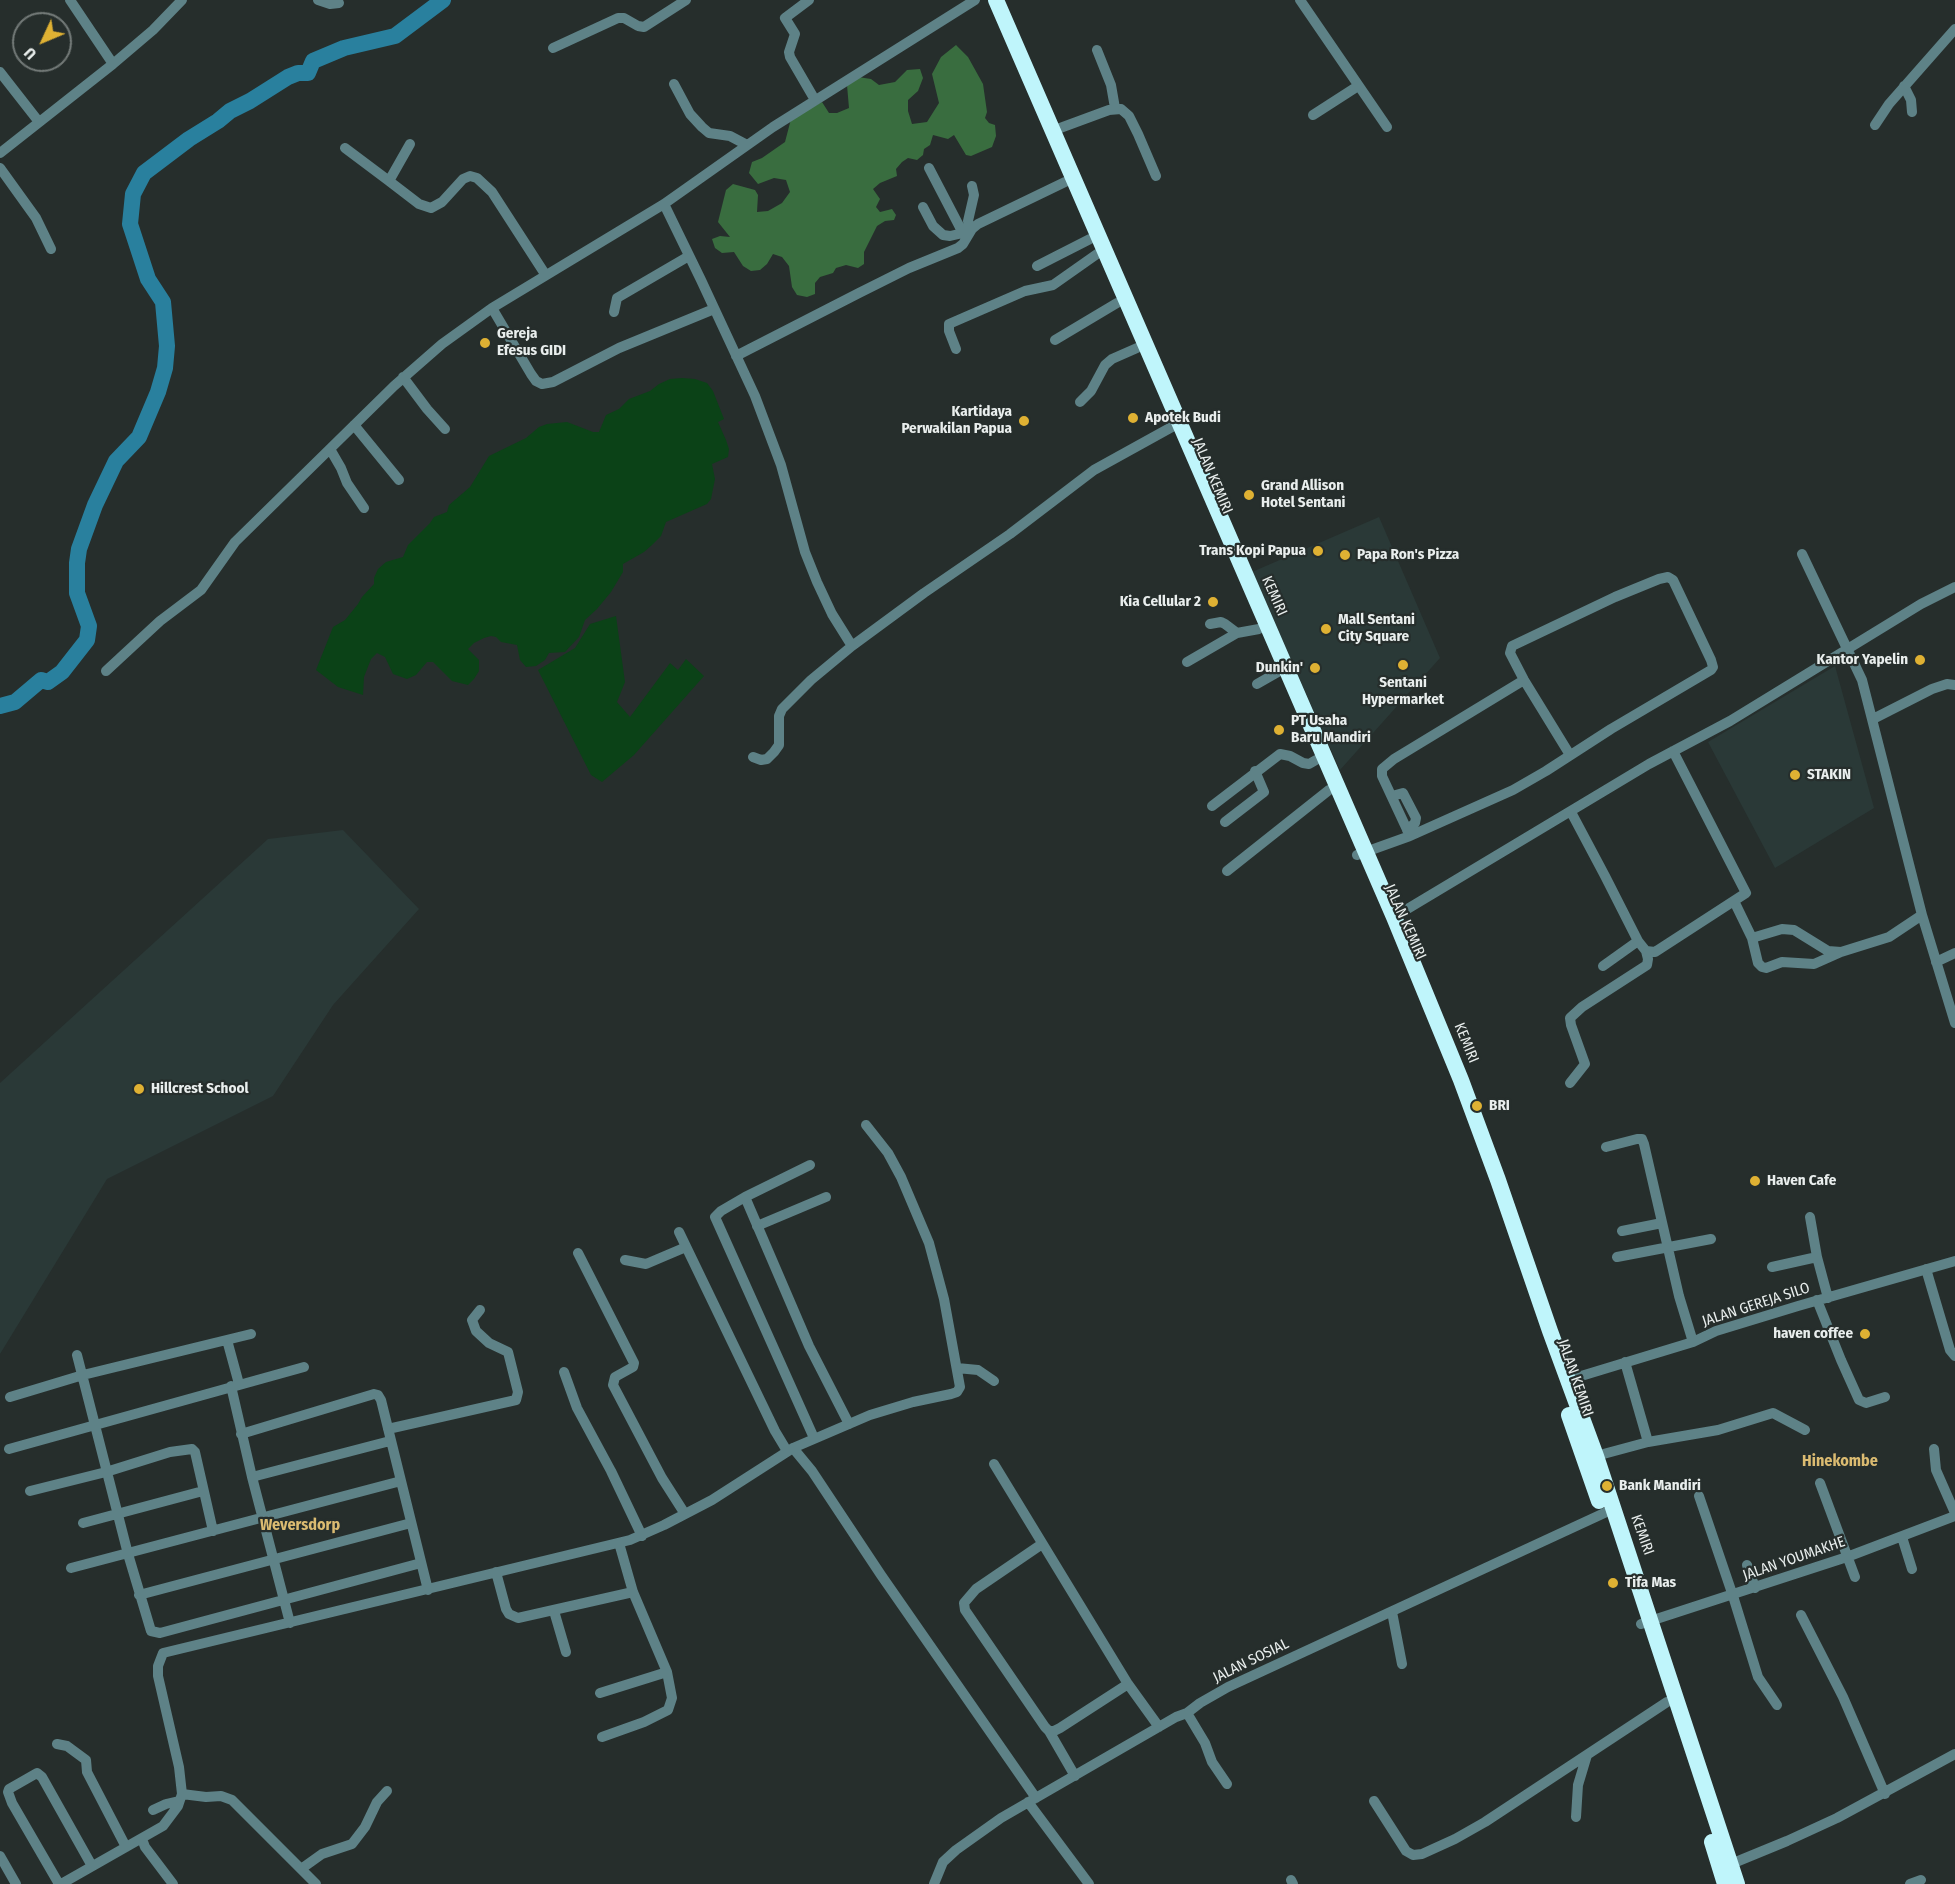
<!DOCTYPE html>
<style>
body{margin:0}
#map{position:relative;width:1955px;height:1884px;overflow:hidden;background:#262e2c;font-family:"Fira Sans Condensed",sans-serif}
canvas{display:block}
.north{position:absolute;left:12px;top:12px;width:60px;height:60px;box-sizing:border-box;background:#262e2c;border:2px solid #747b79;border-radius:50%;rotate:226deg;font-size:16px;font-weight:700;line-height:24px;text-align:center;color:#e9eeed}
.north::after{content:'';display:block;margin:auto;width:21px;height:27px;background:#dfb133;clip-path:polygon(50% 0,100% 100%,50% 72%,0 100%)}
</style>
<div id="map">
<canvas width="1955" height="1884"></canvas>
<div class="north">U</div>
</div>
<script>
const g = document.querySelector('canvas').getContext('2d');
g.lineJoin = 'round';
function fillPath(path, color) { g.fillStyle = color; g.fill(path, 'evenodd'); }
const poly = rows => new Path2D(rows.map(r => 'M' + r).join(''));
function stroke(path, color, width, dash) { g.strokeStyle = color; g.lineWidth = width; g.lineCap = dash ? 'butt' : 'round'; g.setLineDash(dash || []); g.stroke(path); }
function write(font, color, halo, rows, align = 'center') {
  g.font = font + ' "Fira Sans Condensed",sans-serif'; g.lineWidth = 4.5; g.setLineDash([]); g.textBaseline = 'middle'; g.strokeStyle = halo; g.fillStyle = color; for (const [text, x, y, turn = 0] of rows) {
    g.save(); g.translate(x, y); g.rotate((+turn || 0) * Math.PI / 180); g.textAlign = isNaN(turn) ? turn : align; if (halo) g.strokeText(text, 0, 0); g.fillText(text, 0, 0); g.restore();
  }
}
fillPath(poly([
 [1379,517,1440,658,1340,770,1252,572],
 [1835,666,1874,808,1775,868,1708,742],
 [343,830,419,909,333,1005,273,1096,107,1179,0,1354,0,1083,268,839]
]), '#2a3937');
fillPath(poly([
 [682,378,695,379,707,383,713,391,724,419,718,422,726,440,729,449,728,457,712,464,715,479,711,499,707,504,666,522,661,536,652,545,644,552,623,564,623,572,611,592,597,609,585,620,579,637,565,652,549,653,545,660,536,666,526,667,520,660,517,645,501,642,496,637,491,636,484,638,474,643,468,649,479,660,479,671,474,679,468,685,452,681,433,662,427,662,416,675,407,679,393,674,385,657,377,653,371,659,364,677,363,695,338,687,316,670,333,627,345,620,358,604,362,597,374,584,374,578,378,569,386,562,403,557,408,545,430,523,434,517,447,512,449,505,470,487,489,456,526,438,539,427,547,424,567,422,593,432,599,432,606,415,619,409,629,399,650,391,659,384,670,379],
 [616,616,625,682,617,702,630,717,670,663,678,670,686,659,704,676,634,755,602,782,591,775,538,670,575,648,590,624]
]), '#0b4217');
fillPath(poly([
 [956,45,968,57,983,84,987,112,985,118,989,123,995,125,996,136,992,147,971,156,966,155,954,135,948,139,933,135,930,145,924,149,923,155,917,160,908,158,902,162,896,169,897,176,880,183,873,189,880,199,876,207,880,212,892,209,896,215,894,220,885,221,877,226,864,252,864,264,858,268,846,265,836,268,833,273,820,277,815,283,815,294,807,297,797,295,792,287,789,266,782,257,773,254,767,264,760,270,751,271,743,266,734,252,722,253,715,248,712,239,720,236,730,237,718,222,726,190,733,184,755,190,758,195,757,212,768,211,782,203,790,192,786,180,774,178,758,184,749,173,752,162,762,158,785,142,791,119,822,102,829,113,837,113,849,108,847,85,858,77,871,79,879,85,895,82,907,70,920,69,923,78,918,91,908,100,908,111,912,124,927,122,939,103,932,74,941,57]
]), '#396d3f');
stroke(poly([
 [0,706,15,702,41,680,48,682,62,672,87,640,89,626,77,593,77,563,79,549,95,505,116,461,139,437,158,392,165,368,167,346,163,302,148,279,130,224,133,194,144,173,189,139,218,121,230,111,250,101,288,77,298,73,308,73,313,61,344,48,395,36,443,0]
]), '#29809e', 16);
stroke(poly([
 [70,0,113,64],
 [318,0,330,4,339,3],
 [809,0,785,18,795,34,789,52,790,57,815,100],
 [1300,0,1387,127],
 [553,48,618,18,624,18,638,26,644,27,686,0],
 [1097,50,1111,85,1115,108],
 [0,72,39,122],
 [674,84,690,114,702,127,709,133,730,136,747,145],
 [1904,86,1911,100,1912,112],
 [1313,115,1358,86],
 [1875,125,1889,104,1955,29],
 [1052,131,1109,110,1121,109,1129,116,1138,134,1156,176],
 [410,144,389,181,419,204,431,208,442,202,463,179,470,176,477,178,492,192,545,274],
 [345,148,389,181],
 [0,153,113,64,153,30,182,0],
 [0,168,36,218,51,249],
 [929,168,966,239],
 [664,204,701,280,755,396,781,465,805,552,817,582,832,614,852,646],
 [923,207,933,226,943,235,950,236,963,233],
 [971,230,968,221,974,195,972,186],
 [1037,266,1090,239],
 [492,308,531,374,536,381,542,384,553,382,619,348,714,309],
 [614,312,617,298,689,256],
 [1055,340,1117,303],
 [956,349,949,331,949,324,1025,291,1053,285,1097,254],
 [736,356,859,293,909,268,958,248,963,244,972,229,978,224,1065,182],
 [403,377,427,409,445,429],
 [1080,402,1091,391,1105,365,1112,359,1137,348],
 [354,425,399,480],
 [330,449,341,468,347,483,364,508],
 [1802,554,1862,680,1922,915,1955,1023],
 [1210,624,1221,622,1225,624,1237,633],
 [1187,662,1237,633,1259,629],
 [106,671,160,621,201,590,235,542,394,386,442,344,492,308,664,204,773,127,975,0],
 [1257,684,1278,672],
 [1873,719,1932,689,1947,684,1955,685],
 [753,757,761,760,767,759,774,752,779,745,779,716,782,709,811,680,852,646,924,593,1010,534,1094,470,1179,423],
 [1392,796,1403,793,1416,818,1415,823,1407,830],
 [1212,806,1280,754,1290,756,1303,763,1309,764,1316,760],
 [1571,812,1605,876,1638,941,1646,951,1655,952,1746,893,1673,751],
 [1225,822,1264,792,1255,771],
 [1410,836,1382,776,1382,769,1394,759,1524,680],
 [1357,855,1410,836,1513,790,1546,771,1611,729,1711,670,1713,667,1711,660,1673,580,1668,577,1659,579,1615,597,1512,646,1510,653,1524,680,1570,755],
 [1227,871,1329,790],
 [1734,901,1752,938,1782,929,1794,930,1828,951,1841,952,1889,937,1922,915],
 [1394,917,1649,764,1730,721,1921,604,1955,587],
 [1752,938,1758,963,1762,967,1766,968,1782,962,1814,964,1841,952],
 [1936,962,1955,953],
 [1603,966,1638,941],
 [1570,1083,1585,1064,1571,1025,1570,1018,1582,1007,1647,965,1648,959,1646,951],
 [1606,1147,1637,1139,1642,1139,1644,1144,1679,1296,1693,1342],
 [810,1165,745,1197,721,1211,715,1217,814,1438],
 [745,1197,809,1346,849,1424],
 [1810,1217,1817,1257],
 [757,1226,826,1197],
 [1622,1231,1662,1223],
 [679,1232,775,1431,787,1451],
 [578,1253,634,1363,633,1367,615,1377,613,1385,662,1478,685,1514],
 [1617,1257,1711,1239],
 [625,1260,646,1264,686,1247],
 [1772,1267,1817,1257,1828,1298],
 [1926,1269,1950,1350,1955,1356],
 [1817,1300,1841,1360,1859,1400,1866,1403,1885,1397],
 [227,1340,239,1384],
 [77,1355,128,1554,151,1631,160,1633,421,1563],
 [1625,1362,1648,1442],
 [957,1368,978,1370,994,1381],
 [564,1372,577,1408,611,1471,642,1536],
 [1568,1380,1693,1342,1716,1331,1798,1306,1955,1261],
 [231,1386,252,1477,290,1623],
 [10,1397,83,1375,251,1334],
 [388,1429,516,1400,518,1392,508,1352,489,1343,476,1331,472,1320,480,1310],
 [241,1434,374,1394,378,1395,381,1400,428,1590],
 [793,1448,870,1415,913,1402,951,1394,957,1392,960,1387,944,1299,929,1243,901,1177,888,1153,866,1125],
 [9,1449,304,1367],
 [1934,1449,1936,1470,1955,1513],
 [1596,1456,1648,1442,1718,1430,1773,1413,1805,1430],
 [994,1464,1128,1684,1159,1727],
 [252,1477,390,1441],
 [1820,1483,1855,1577],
 [30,1491,106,1472,170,1452,192,1449,195,1452,213,1531],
 [1699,1496,1733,1596,1758,1677,1777,1705],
 [83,1523,203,1491],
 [1902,1537,1912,1569],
 [1042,1544,976,1589,964,1603,965,1610,1045,1727,1049,1731,1054,1731,1060,1728,1128,1684],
 [1747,1565,1755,1588],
 [71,1568,401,1481],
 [496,1572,506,1609,509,1614,518,1618,633,1592],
 [139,1595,411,1523],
 [554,1611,566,1652],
 [1392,1612,1402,1664],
 [1801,1615,1843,1697,1885,1794],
 [1641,1624,1847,1557,1955,1516],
 [600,1693,667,1672],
 [1187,1713,1205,1743,1212,1762,1227,1784],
 [1049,1731,1075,1776],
 [602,1737,644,1722,668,1710,672,1698,667,1672,633,1592,619,1543],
 [57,1744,67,1746,86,1760,87,1772,126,1847],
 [182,1794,206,1797,221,1796,232,1800,316,1884],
 [1374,1801,1406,1851,1413,1855,1422,1854,1455,1839,1485,1822,1667,1702],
 [1028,1802,1089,1884],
 [153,1810,166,1804,179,1801],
 [1576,1817,1578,1785,1587,1755],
 [142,1839,145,1847,173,1884],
 [0,1856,16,1884],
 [1731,1864,1787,1841,1837,1818,1955,1754],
 [301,1869,322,1854,352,1844,365,1827,377,1802,387,1791],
 [1291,1880,1293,1884],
 [59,1884,12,1803,8,1792,9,1789,37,1773,42,1777,92,1866],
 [61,1884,163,1826,178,1806,182,1794,179,1767,158,1676,158,1666,163,1653,630,1540,664,1525,712,1500,793,1448,812,1471,881,1575,1036,1798],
 [934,1884,943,1862,956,1850,1001,1818,1176,1717,1187,1713,1200,1703,1228,1687,1613,1509],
 [1910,1884,1921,1880]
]), '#5e8287', 10);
stroke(poly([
 [996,0,1394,917,1461,1080,1498,1180,1550,1331,1596,1456,1737,1884],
 [1569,1415,1599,1501],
 [1712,1842,1725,1884]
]), '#bff5fb', 16);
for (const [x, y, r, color] of [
 [485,343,6,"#dfb133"],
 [1133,418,6,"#dfb133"],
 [1024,421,6,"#dfb133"],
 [1249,495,6,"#dfb133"],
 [1318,551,6,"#dfb133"],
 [1345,555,6,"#dfb133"],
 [1213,602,6,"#dfb133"],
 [1326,629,6,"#dfb133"],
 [1920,660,6,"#dfb133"],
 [1403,665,6,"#dfb133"],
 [1315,668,6,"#dfb133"],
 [1279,730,6,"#dfb133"],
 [1795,775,6,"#dfb133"],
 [139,1089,6,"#dfb133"],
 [1477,1106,6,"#dfb133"],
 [1755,1181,6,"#dfb133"],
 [1865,1334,6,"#dfb133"],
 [1607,1486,6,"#dfb133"],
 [1613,1583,6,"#dfb133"]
]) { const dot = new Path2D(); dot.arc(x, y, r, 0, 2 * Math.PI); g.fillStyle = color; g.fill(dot); stroke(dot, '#262e2c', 2); }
write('bold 15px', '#e9eeed', '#262e2c', [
 ["Gereja",497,334],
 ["Efesus GIDI",497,351],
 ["Kartidaya",1012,412,"right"],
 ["Perwakilan Papua",1012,429,"right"],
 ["Apotek Budi",1145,418],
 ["Grand Allison",1261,486],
 ["Hotel Sentani",1261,503],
 ["Trans Kopi Papua",1306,551,"right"],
 ["Papa Ron's Pizza",1357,555],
 ["Kia Cellular 2",1201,602,"right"],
 ["Mall Sentani",1338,620],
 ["City Square",1338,637],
 ["Kantor Yapelin",1908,660,"right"],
 ["Dunkin'",1303,668,"right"],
 ["Sentani",1403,683,"center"],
 ["Hypermarket",1403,700,"center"],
 ["PT Usaha",1291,721],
 ["Baru Mandiri",1291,738],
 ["STAKIN",1807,775],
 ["Hillcrest School",151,1089],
 ["BRI",1489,1106],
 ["Haven Cafe",1767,1181],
 ["haven coffee",1853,1334,"right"],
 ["Bank Mandiri",1619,1486],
 ["Tifa Mas",1625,1583]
], 'left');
write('15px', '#e9eeed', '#262e2c', [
 ["JALAN KEMIRI",1212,476,67],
 ["KEMIRI",1274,596,66],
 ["JALAN KEMIRI",1405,922,66],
 ["KEMIRI",1466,1043,68],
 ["JALAN GEREJA SILO",1756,1305,-18],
 ["JALAN KEMIRI",1575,1378,71],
 ["KEMIRI",1642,1535,70],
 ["JALAN YOUMAKHE",1794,1559,-19],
 ["JALAN SOSIAL",1251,1661,-26]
]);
write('bold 16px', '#dbbb71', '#262e2c', [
 ["Hinekombe",1840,1462],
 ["Weversdorp",300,1526]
]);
</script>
